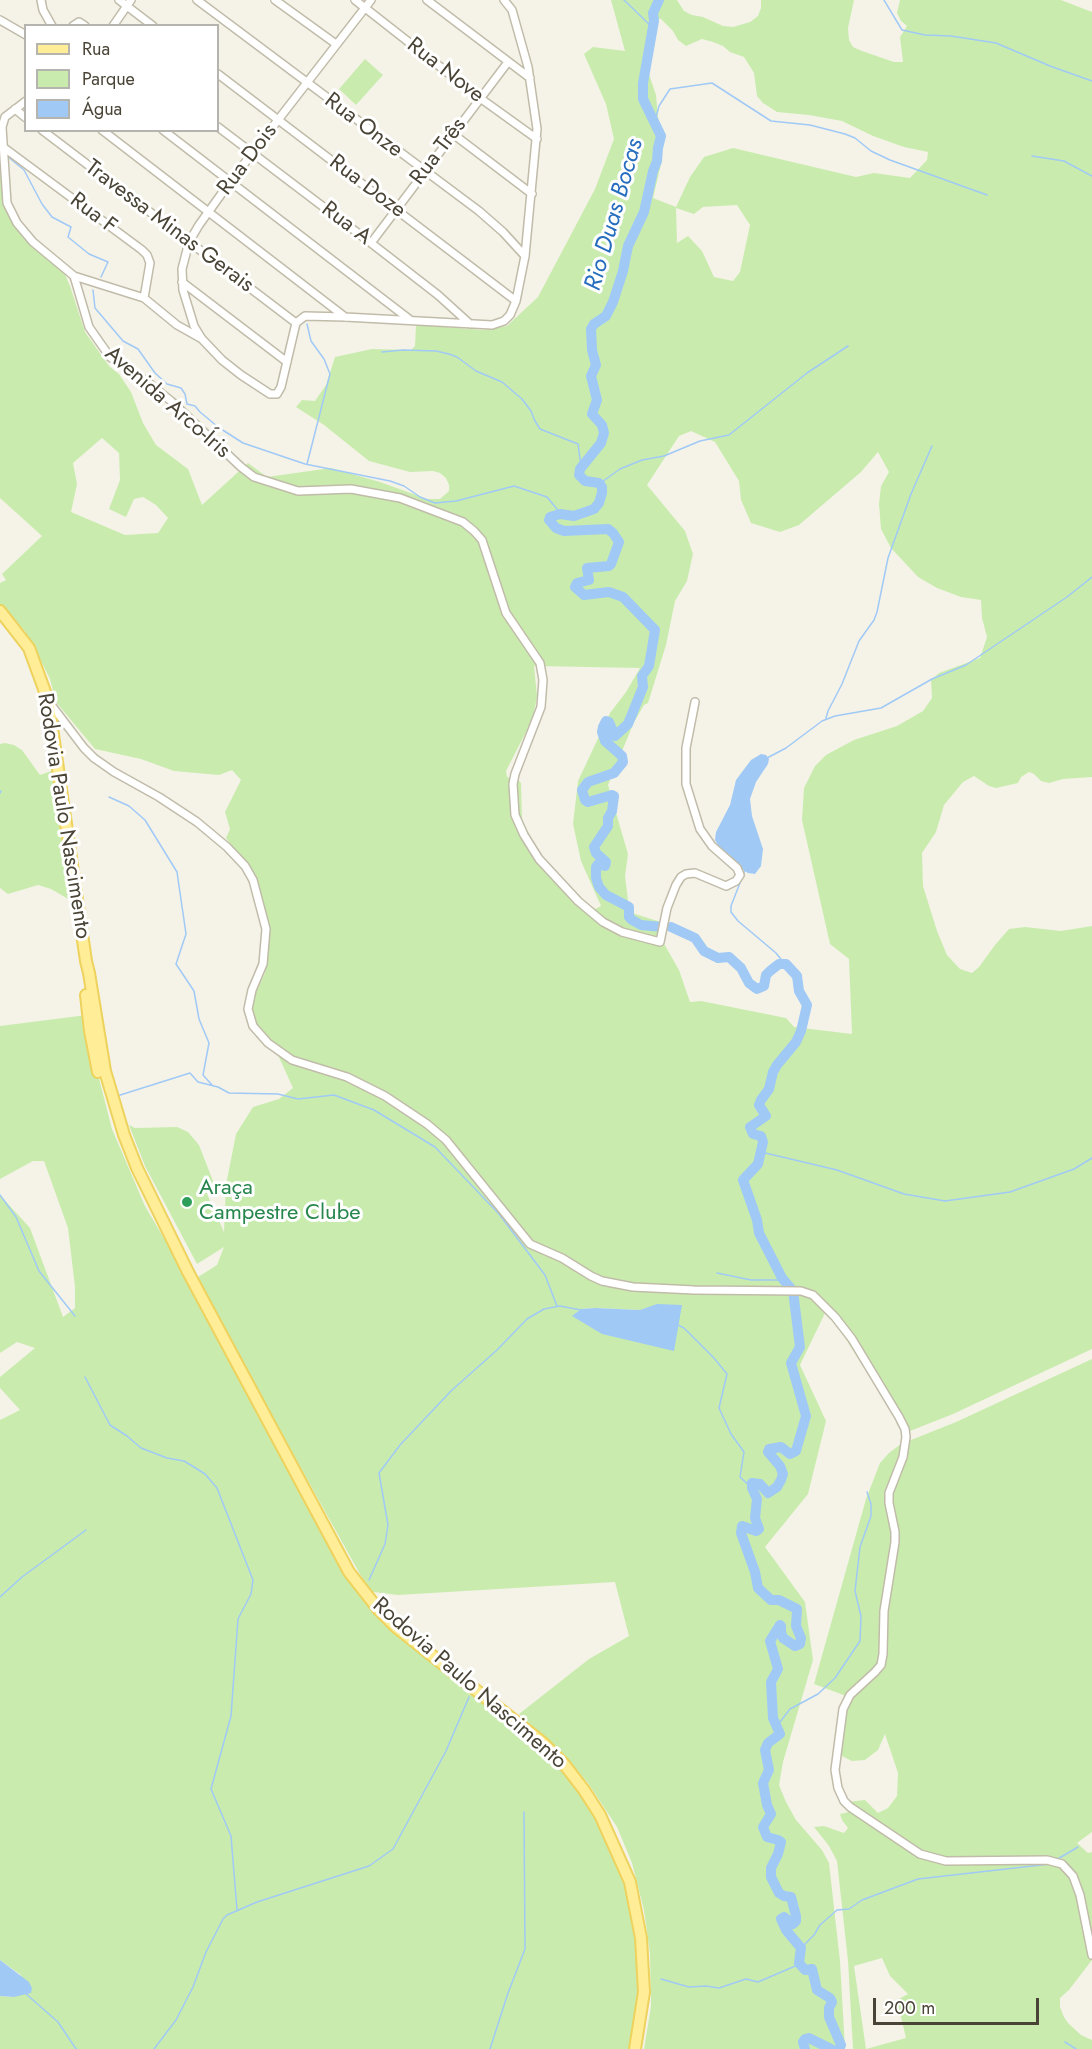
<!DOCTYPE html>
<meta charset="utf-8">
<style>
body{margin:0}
#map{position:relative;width:1092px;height:2049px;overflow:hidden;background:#f5f3e8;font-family:Jost,sans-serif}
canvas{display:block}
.legend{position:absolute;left:24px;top:24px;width:195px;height:108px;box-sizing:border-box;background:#fff;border:2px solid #b6b4af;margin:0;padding:8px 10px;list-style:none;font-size:18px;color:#494436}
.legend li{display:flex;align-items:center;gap:12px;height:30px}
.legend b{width:30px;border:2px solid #b6b4af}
.scale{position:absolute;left:873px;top:1998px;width:166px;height:27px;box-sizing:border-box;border:3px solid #494436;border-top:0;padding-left:8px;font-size:18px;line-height:21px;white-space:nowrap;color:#494436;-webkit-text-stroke:4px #fff;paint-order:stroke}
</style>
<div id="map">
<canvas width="1092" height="2049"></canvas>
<ul class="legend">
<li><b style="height:8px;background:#ffed97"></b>Rua</li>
<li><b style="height:16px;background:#c9ecae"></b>Parque</li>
<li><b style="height:16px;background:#a0c9f6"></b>Água</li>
</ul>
<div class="scale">200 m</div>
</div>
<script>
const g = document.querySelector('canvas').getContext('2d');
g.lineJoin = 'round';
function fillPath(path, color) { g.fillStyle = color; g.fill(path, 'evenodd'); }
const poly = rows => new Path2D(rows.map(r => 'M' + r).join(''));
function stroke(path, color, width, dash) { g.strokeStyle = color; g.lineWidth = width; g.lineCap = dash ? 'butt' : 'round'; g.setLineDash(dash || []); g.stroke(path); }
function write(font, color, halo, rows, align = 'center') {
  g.font = font + ' Jost,sans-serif'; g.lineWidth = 6; g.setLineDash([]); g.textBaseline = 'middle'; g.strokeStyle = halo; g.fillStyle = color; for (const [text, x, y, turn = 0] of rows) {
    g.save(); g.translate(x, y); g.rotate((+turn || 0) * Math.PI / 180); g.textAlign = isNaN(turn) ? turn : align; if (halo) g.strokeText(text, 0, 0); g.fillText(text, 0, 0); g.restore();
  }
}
fillPath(poly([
 [611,0,677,0,684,11,692,15,703,17,723,26,733,27,750,22,758,16,761,8,761,0,854,0,848,28,849,40,853,47,862,51,894,62,903,62,900,37,907,26,901,21,897,13,900,0,1061,0,1092,12,1092,777,1063,779,1049,783,1041,781,1034,774,1029,772,1021,777,1018,783,996,788,989,786,974,776,963,782,944,805,936,832,922,853,923,886,937,931,947,955,960,969,972,973,979,967,995,945,1009,929,1025,927,1061,931,1092,926,1092,1349,953,1414,905,1433,827,1309,800,1365,826,1421,808,1494,765,1547,805,1602,813,1660,783,1762,779,1785,786,1802,796,1820,822,1850,829,1863,840,1961,845,2049,644,2049,651,2006,650,1954,644,1910,632,1863,617,1827,588,1783,565,1756,519,1714,589,1659,629,1636,615,1582,398,1595,373,1592,361,1576,258,1391,198,1277,217,1265,224,1247,197,1264,145,1166,129,1125,135,1128,177,1127,188,1132,199,1145,215,1186,207,1194,224,1232,226,1185,236,1134,253,1107,279,1099,293,1088,278,1055,251,1015,252,1001,265,973,269,924,256,877,226,838,230,829,225,812,241,780,232,770,219,775,174,771,141,759,95,749,56,702,50,679,42,663,24,630,0,605,0,583,6,580,2,574,42,536,0,498,0,124,8,154,10,204,30,238,61,265,70,286,85,332,109,366,119,374,131,392,143,423,156,445,188,469,202,505,248,463,267,477,331,468,380,482,427,499,440,499,449,491,449,485,446,478,440,473,433,471,410,472,369,461,324,425,296,407,302,400,315,401,326,385,335,357,372,349,411,350,415,346,416,325,484,330,507,326,538,297,595,189,614,139,606,104,584,54,593,47,625,51],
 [651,18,661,19,673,31,678,40,686,46,702,39,713,42,723,46,730,52,744,57,754,73,757,96,763,103,777,112,809,115,842,121,873,136,904,147,928,152,927,160,910,178,874,173,856,177,733,148,704,157,690,177,676,207,653,198,662,160,656,95,645,62],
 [737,205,750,225,740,272,733,281,714,277,702,251,688,236,677,243,676,208,694,214,703,207],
 [691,431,715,442,739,481,741,500,751,523,780,532,799,525,861,472,878,452,889,472,881,486,879,504,881,529,891,548,918,577,937,588,961,597,981,600,982,618,987,637,980,658,939,673,931,680,932,698,923,711,897,726,854,740,826,755,815,766,804,788,802,820,830,944,849,959,852,1034,794,1027,786,1018,701,1001,690,1002,679,970,663,942,661,922,635,914,629,908,625,876,628,854,608,785,634,722,644,705,648,703,666,645,675,601,687,581,693,554,685,531,647,485,679,436],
 [102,438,119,453,120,480,109,509,126,517,134,499,143,497,156,505,168,518,158,533,125,535,71,512,77,484,73,463],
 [534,666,640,668,626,692,610,713,578,781,573,824,581,861,601,906,595,909,582,901,539,856,522,819,521,783,517,779,507,777,506,771,527,730,534,713,537,696],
 [595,1308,640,1310,573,1316,581,1309],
 [365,59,383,75,356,105,339,89],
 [5,743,14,745,22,750,40,775,54,770,75,903,51,889,38,885,8,894,0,888,0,744],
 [87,1015,93,1055,112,1129,145,1206,179,1264,248,1397,351,1582,378,1617,459,1684,512,1723,556,1764,579,1790,607,1832,621,1867,633,1912,638,1955,640,1988,635,2049,0,2049,0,1996,14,1997,21,1975,0,1960,0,1420,20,1410,0,1388,0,1377,35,1348,17,1342,0,1353,0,1195,30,1228,63,1317,75,1308,75,1287,68,1228,44,1161,33,1161,0,1179,0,1026],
 [1092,1359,1092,1832,1077,1843,1088,1853,1092,1852,1092,1960,1069,1990,1060,1998,1060,2007,1064,2017,1068,2023,1081,2035,1092,2040,1092,2049,853,2049,848,1961,837,1861,829,1846,814,1827,824,1826,844,1833,848,1828,842,1820,840,1814,858,1810,847,1802,865,1800,878,1813,888,1808,897,1796,898,1773,885,1734,878,1750,865,1760,852,1761,838,1754,846,1696,814,1684,866,1499,880,1463,889,1453,901,1444,956,1422],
 [882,1958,890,1976,908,1994,897,2000,906,2038,866,2049,854,1966]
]), '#c9ecae');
fillPath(poly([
 [761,754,766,755,769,759,768,764,756,782,750,799,752,816,763,849,761,866,755,874,748,873,739,867,721,850,715,840,716,832,730,805,736,780,751,760],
 [657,1304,682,1305,674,1351,602,1334,572,1316,581,1309,595,1308,640,1310],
 [0,1960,29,1982,32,1988,31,1993,14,1997,0,1996]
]), '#a0c9f6');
stroke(poly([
 [624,0,653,28],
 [884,0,902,30,925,35,951,36,996,43,1050,66,1092,81],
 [657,127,656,117,659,106,670,89,712,83,771,121,810,125,845,134,855,138,871,151,890,160,987,195],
 [7,156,24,170,42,204,52,217,71,227,68,237,89,254,108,262,101,277],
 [1032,156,1064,161,1092,176],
 [93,290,95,308,123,341,138,349,155,373,167,384,181,388,185,394,187,404,195,406,200,412,218,427,243,443,305,464,390,481,404,486,420,497,435,503,456,501,514,486,547,497,561,514],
 [307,324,311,341,324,359,330,374,307,464],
 [382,352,403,350,436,351,449,354,457,357,476,371,502,382,522,399,531,411,535,421,540,429,578,444,581,466],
 [599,484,620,469,642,460,664,456,700,441,729,435,807,373,848,346],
 [826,718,828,711,842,684,859,641,874,620,877,612,888,558,911,494,932,446],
 [767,758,786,748,822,721,835,716,881,708,932,679,966,665,1067,597,1092,577],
 [0,793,1,791],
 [109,797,129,806,145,820,177,872,186,934,176,964,194,991,199,1019,209,1043,203,1075,212,1085],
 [745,870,731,906,731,912,738,921,776,953,784,963],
 [117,1096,190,1073,198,1082,218,1087,229,1093,278,1094,298,1099,334,1095,374,1110,435,1147,499,1214,545,1275,557,1306],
 [761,1152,837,1170,904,1194,945,1201,1010,1192,1074,1169,1092,1158],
 [0,1195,16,1217,39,1271,75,1316],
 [717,1273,751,1280,783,1280],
 [678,1325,684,1328,714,1358,727,1374,719,1408,731,1434,744,1452,740,1477,752,1488],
 [85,1377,110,1425,127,1436,141,1448,167,1458,184,1461,194,1467,205,1474,217,1488,253,1580,251,1594,238,1619,231,1716,211,1789,231,1836,237,1910],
 [369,1580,385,1544,388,1525,379,1473,400,1445,451,1391,497,1350,527,1319,544,1309,560,1306,581,1310],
 [0,1597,22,1577,86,1530],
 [777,1726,790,1709,818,1694,835,1678,860,1641,861,1616,855,1591,860,1547,871,1516,871,1504,867,1492],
 [1056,1860,1078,1847],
 [801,1948,814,1935,820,1925,837,1910,849,1909,862,1900,918,1879,1050,1864],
 [661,1979,689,1987,706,1986,719,1988,746,1979,758,1982,800,1964],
 [25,1993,58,2022,76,2049],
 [1065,2042,1076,2049],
 [154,2049,176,2020,193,1987,206,1952,223,1919,227,1915,257,1902,369,1866,393,1849,446,1751,469,1697],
 [490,2049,508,1993,525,1949,524,1812]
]), '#a0c9f6', 1.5);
stroke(poly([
 [659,0,653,13,654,21,643,83,643,99,661,136,658,148,657,161,653,171,644,212,628,246,623,271,613,302,606,316,594,324,591,329,592,350,596,365,591,376,597,400,592,414,602,425,604,433,601,443,580,469,579,475,585,481,599,483,602,487,602,493,599,503,594,509,574,516,560,514,550,517,549,520,556,528,564,531,608,529,613,533,619,542,611,564,609,566,587,568,589,580,577,583,575,587,584,595,609,592,623,597,655,630,649,666,642,676,643,687,628,724,615,736,612,735,612,729,609,722,606,721,603,727,602,732,605,741,622,756,623,762,614,773,588,782,582,790,585,800,588,802,612,795,614,796,612,811,608,818,608,826,594,847,596,853,606,862,605,866,598,864,596,867,596,878,599,887,606,895,629,907,629,917,632,920,641,925,662,927],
 [671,927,695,938,704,951,718,958,729,957,741,968,749,983,757,989,764,986,766,975,770,971,779,964,786,964,797,976,799,991,807,1005,801,1031,796,1042,777,1065,773,1072,769,1089,761,1100,759,1105,766,1116,750,1127,753,1134,761,1136,763,1142,758,1164,743,1180,757,1220,759,1233,782,1278,793,1291,800,1347,791,1363,806,1416,796,1451,790,1454,781,1447,769,1449,768,1452,780,1466,783,1474,781,1480,777,1487,768,1493,760,1484,752,1483,752,1488,757,1499,755,1518,759,1529,756,1531,742,1526,741,1533,755,1572,758,1588,771,1600,779,1600,797,1609,796,1626,801,1638,800,1644,795,1646,783,1638,781,1632,781,1626,780,1625,770,1641,778,1669,771,1682,773,1718,780,1734,768,1743,765,1750,769,1770,763,1783,767,1805,771,1814,763,1827,767,1837,778,1840,781,1842,778,1854,771,1868,771,1877,779,1893,784,1896,791,1897,796,1916,796,1921,793,1924,784,1917,781,1919,786,1930,801,1948,799,1963,805,1970,812,1969,817,1990,830,1998,832,2002,829,2008,829,2017,841,2045,839,2049],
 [805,2049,803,2042,805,2039,809,2038,831,2049]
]), '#a0c9f6', 10);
const street = poly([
 [41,0,43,10,52,26],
 [119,0,153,26],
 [197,0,479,211,503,232,525,256],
 [275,0,336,44],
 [355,0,480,98,537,139],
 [427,0,530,78],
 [0,20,26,35],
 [73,26,79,22,85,26],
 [113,26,131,0],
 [218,74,516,301],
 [26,101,5,117,2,127,7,203,17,223,33,242,74,276,89,327,110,357,149,383,171,401,241,467,254,477,298,491,351,489,400,498,463,522,474,531,482,540,506,613,540,663,543,680,541,707,515,774,513,784,515,815,524,835,539,859,578,901,603,922,622,932,660,942,667,908,676,885,681,877,686,874,695,873,726,886,736,881,740,875,737,868,712,846,700,829,686,784,686,748,695,702],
 [15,109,26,118],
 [218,127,371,243,438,295,470,324],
 [42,130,296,323],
 [102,130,345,317],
 [163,130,409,319],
 [453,134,532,194],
 [3,147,142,250,147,255,150,263,144,298],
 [371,243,508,62],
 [74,276,144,298,177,325,202,339,222,360,241,375,270,394,277,394,281,387,296,323,305,316,345,317,492,325,504,321,510,315,516,301,525,256,537,129,528,67,512,10,504,0],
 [182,282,287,362],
 [202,339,194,326,183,290,182,269,189,242,199,225,230,182,371,0],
 [49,702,84,748,94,758,114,772,159,797,197,822,227,847,245,866,253,880,266,929,263,964,252,990,248,1009,253,1026,268,1043,292,1060,347,1077,385,1096,427,1124,446,1140,530,1244,562,1258,591,1276,602,1281,633,1287,694,1290,801,1291,813,1295,835,1317,852,1339,899,1417,905,1429,906,1437,903,1457,889,1493,889,1503,895,1532,895,1542,884,1611,883,1654,881,1665,875,1672,850,1695,843,1709,835,1770,838,1788,844,1801,850,1807,920,1854,946,1861,1047,1860,1062,1864,1073,1876,1080,1895,1092,1955]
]);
const primary = poly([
 [0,611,29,648,48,700,86,961,89,973,105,1071,124,1135,137,1168,188,1272,349,1572,378,1609,396,1627,543,1743,564,1764,584,1790,600,1815,630,1882,641,1938,644,1992,635,2049],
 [86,995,90,1031,98,1072]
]);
stroke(street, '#c1bca9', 10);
stroke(primary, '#edd25e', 14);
stroke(street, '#fff', 7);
stroke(primary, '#ffed97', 10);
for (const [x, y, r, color] of [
 [187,1202,6,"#2e9e5b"]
]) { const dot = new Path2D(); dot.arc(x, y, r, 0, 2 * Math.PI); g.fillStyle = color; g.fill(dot); stroke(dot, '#fff', 2); }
write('22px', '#494436', '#fff', [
 ["Rua Nove",445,71,38],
 ["Rua Onze",363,126,37],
 ["Rua Três",439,152,-53],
 ["Rua Dois",248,160,-53],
 ["Rua Doze",367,187,37],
 ["Rua F",93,214,37],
 ["Rua A",346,224,37],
 ["Travessa Minas Gerais",169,227,37],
 ["Avenida Arco-Íris",167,403,41],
 ["Rodovia Paulo Nascimento",63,816,81],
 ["Rodovia Paulo Nascimento",469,1684,41]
]);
write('22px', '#27864d', '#fff', [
 ["Araça",199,1189],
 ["Campestre Clube",199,1214]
], 'left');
write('italic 24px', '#266dbe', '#fff', [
 ["Rio Duas Bocas",615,215,-74]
]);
</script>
